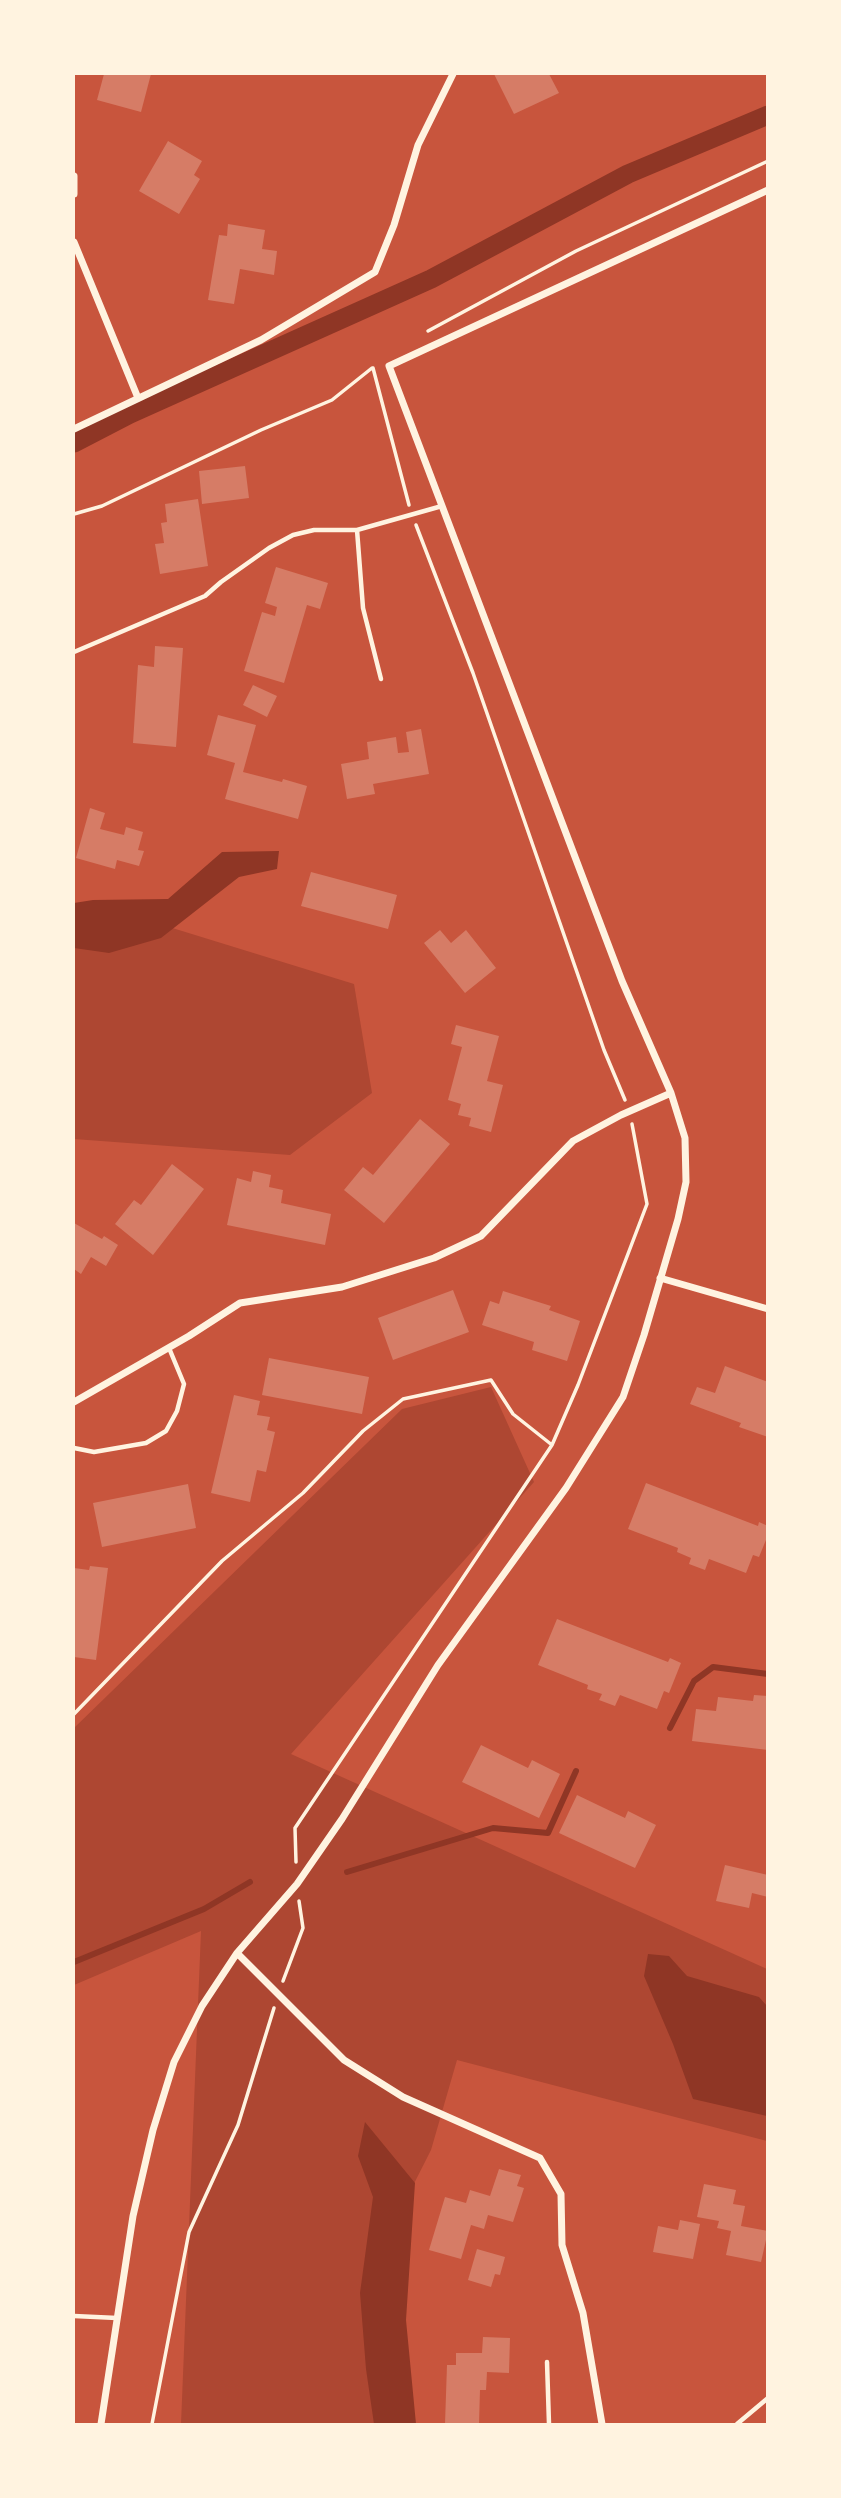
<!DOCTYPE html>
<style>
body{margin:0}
#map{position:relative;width:841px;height:2498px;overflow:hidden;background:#c8553d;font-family:Signika,sans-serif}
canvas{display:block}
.frame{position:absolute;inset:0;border:75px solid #fff3e0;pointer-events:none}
</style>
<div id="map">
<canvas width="841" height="2498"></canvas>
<div class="frame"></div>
</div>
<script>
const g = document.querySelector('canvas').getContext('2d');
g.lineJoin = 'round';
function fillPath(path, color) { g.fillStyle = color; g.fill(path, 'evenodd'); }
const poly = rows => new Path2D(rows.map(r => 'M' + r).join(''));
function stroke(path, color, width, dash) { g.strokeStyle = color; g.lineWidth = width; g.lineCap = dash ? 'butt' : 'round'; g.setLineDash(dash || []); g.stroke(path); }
fillPath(poly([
 [114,910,354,984,372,1093,290,1155,74,1139,74,928],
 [491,1387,534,1482,291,1754,767,1969,767,2141,457,2060,431,2150,390,2231,397,2424,181,2424,201,1931,74,1985,74,1728,402,1409]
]), '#ae4732');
fillPath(poly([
 [279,851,277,869,239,877,161,938,109,953,74,948,74,903,93,900,168,899,222,852],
 [648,1954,669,1956,687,1976,759,1997,767,2006,767,2116,693,2099,673,2044,644,1976],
 [365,2122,415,2183,406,2320,416,2424,374,2424,366,2369,360,2293,373,2197,358,2156]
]), '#8f3625');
stroke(poly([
 [670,1728,694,1681,713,1667,768,1674],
 [347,1872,493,1828,548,1833,576,1771],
 [74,1962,204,1909,250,1882]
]), '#8f3625', 6);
stroke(poly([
 [74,443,130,414,431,279,628,174,768,115]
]), '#8f3625', 19);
fillPath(poly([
 [104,74,151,74,141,112,97,100],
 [494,74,549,74,559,93,514,114],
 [168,141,202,161,194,175,200,179,179,214,139,191],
 [228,224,265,230,262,249,277,251,274,275,240,269,234,304,208,300,219,235,227,236],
 [245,466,249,498,202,504,199,471],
 [198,499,208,566,160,574,155,544,164,543,161,523,167,522,165,504],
 [276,567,328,583,320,609,307,605,284,683,244,671,262,612,275,616,277,607,265,603],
 [155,646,183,648,176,747,133,743,138,665,154,667],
 [253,685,277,696,267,717,243,705],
 [218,715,256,725,243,772,282,782,283,779,307,786,298,819,225,799,235,763,207,755],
 [421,729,429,774,373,784,375,794,347,799,341,764,369,759,367,742,396,737,398,753,409,752,406,732],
 [90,808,105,813,100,829,124,835,126,827,143,832,138,850,144,851,139,866,117,860,115,869,76,858],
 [311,872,397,895,388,929,301,906],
 [440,930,451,943,466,930,496,968,465,993,424,943],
 [456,1025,499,1036,487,1081,503,1085,491,1132,469,1126,471,1118,458,1115,461,1104,448,1100,462,1047,451,1044],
 [420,1119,450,1144,384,1223,344,1190,363,1167,373,1175],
 [172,1164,204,1189,153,1255,115,1224,134,1200,141,1205],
 [253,1171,271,1175,269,1187,283,1190,281,1203,331,1214,325,1245,227,1225,237,1178,251,1182],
 [74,1223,102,1239,104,1236,118,1245,106,1266,91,1257,81,1274,74,1269],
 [453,1290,469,1332,393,1360,378,1318],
 [503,1291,551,1306,549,1310,580,1321,567,1361,532,1350,534,1342,482,1325,490,1301,499,1304],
 [269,1358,369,1377,362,1414,262,1395],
 [725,1366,768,1382,768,1437,739,1427,741,1423,690,1404,697,1387,715,1393],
 [234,1395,260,1401,257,1415,270,1417,267,1430,275,1432,266,1472,257,1470,250,1502,211,1493],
 [646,1483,758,1526,759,1522,768,1526,768,1535,759,1557,753,1555,746,1573,709,1559,705,1570,689,1564,691,1558,677,1552,678,1548,628,1529],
 [188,1484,196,1528,102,1547,93,1503],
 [90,1566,108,1568,96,1660,74,1657,74,1568,89,1570],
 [557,1619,668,1662,670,1658,681,1663,669,1693,664,1691,657,1709,620,1695,615,1706,599,1700,602,1694,587,1689,588,1685,538,1665],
 [754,1695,768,1696,768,1750,692,1741,696,1709,716,1711,718,1697,753,1701],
 [481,1745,528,1768,532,1760,560,1774,539,1818,462,1782],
 [577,1795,625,1818,628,1811,656,1825,635,1868,559,1833],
 [725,1865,768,1875,768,1897,752,1893,749,1908,716,1901],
 [499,2169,521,2175,517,2186,524,2188,513,2222,488,2215,484,2229,471,2225,461,2259,429,2250,445,2197,466,2203,470,2190,490,2196],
 [704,2184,736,2190,733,2204,745,2206,741,2226,768,2231,761,2262,726,2255,731,2231,717,2228,719,2221,697,2217],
 [680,2220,700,2224,693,2259,653,2252,658,2226,678,2230],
 [477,2249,505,2257,500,2275,495,2274,491,2287,468,2280],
 [483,2337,510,2338,509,2373,487,2372,486,2390,480,2390,479,2424,445,2424,447,2365,456,2365,456,2353,482,2353]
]), '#d67c66');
stroke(poly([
 [428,331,576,251,768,161],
 [373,368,409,505],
 [74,514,102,506,261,430,332,400,372,368],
 [416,525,473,673,604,1050,625,1100],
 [74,1714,222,1561,303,1493,363,1431,403,1399,491,1380,513,1414,552,1445],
 [296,1862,295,1828,552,1445,578,1385,647,1204,632,1124],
 [283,1981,303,1928,299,1901],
 [152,2424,189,2232,238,2125,274,2008]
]), '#fff3e0', 3.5);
stroke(poly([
 [357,530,363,608,381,679],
 [74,652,205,596,221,582,269,548,293,535,314,530,357,530,442,506],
 [74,1448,94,1452,146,1443,166,1431,177,1411,184,1384,169,1348],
 [74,2316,117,2318],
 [547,2362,549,2424],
 [737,2424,768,2398]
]), '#fff3e0', 4.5);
stroke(poly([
 [74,176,74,194],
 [74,242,138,398],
 [74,429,261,340,375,272,394,225,418,145,453,74],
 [660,1278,768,1309],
 [74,1402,189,1336,240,1303,342,1287,434,1258,481,1236,573,1141,621,1115,671,1093],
 [237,1953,344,2060,403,2097,540,2158,561,2194,562,2245,583,2313,602,2424],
 [101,2424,133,2216,153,2130,174,2062,202,2006,237,1953,297,1884,342,1819,438,1665,566,1488,623,1397,644,1335,678,1219,686,1182,685,1138,671,1093,622,981,389,366,768,190]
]), '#fff3e0', 7);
</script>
